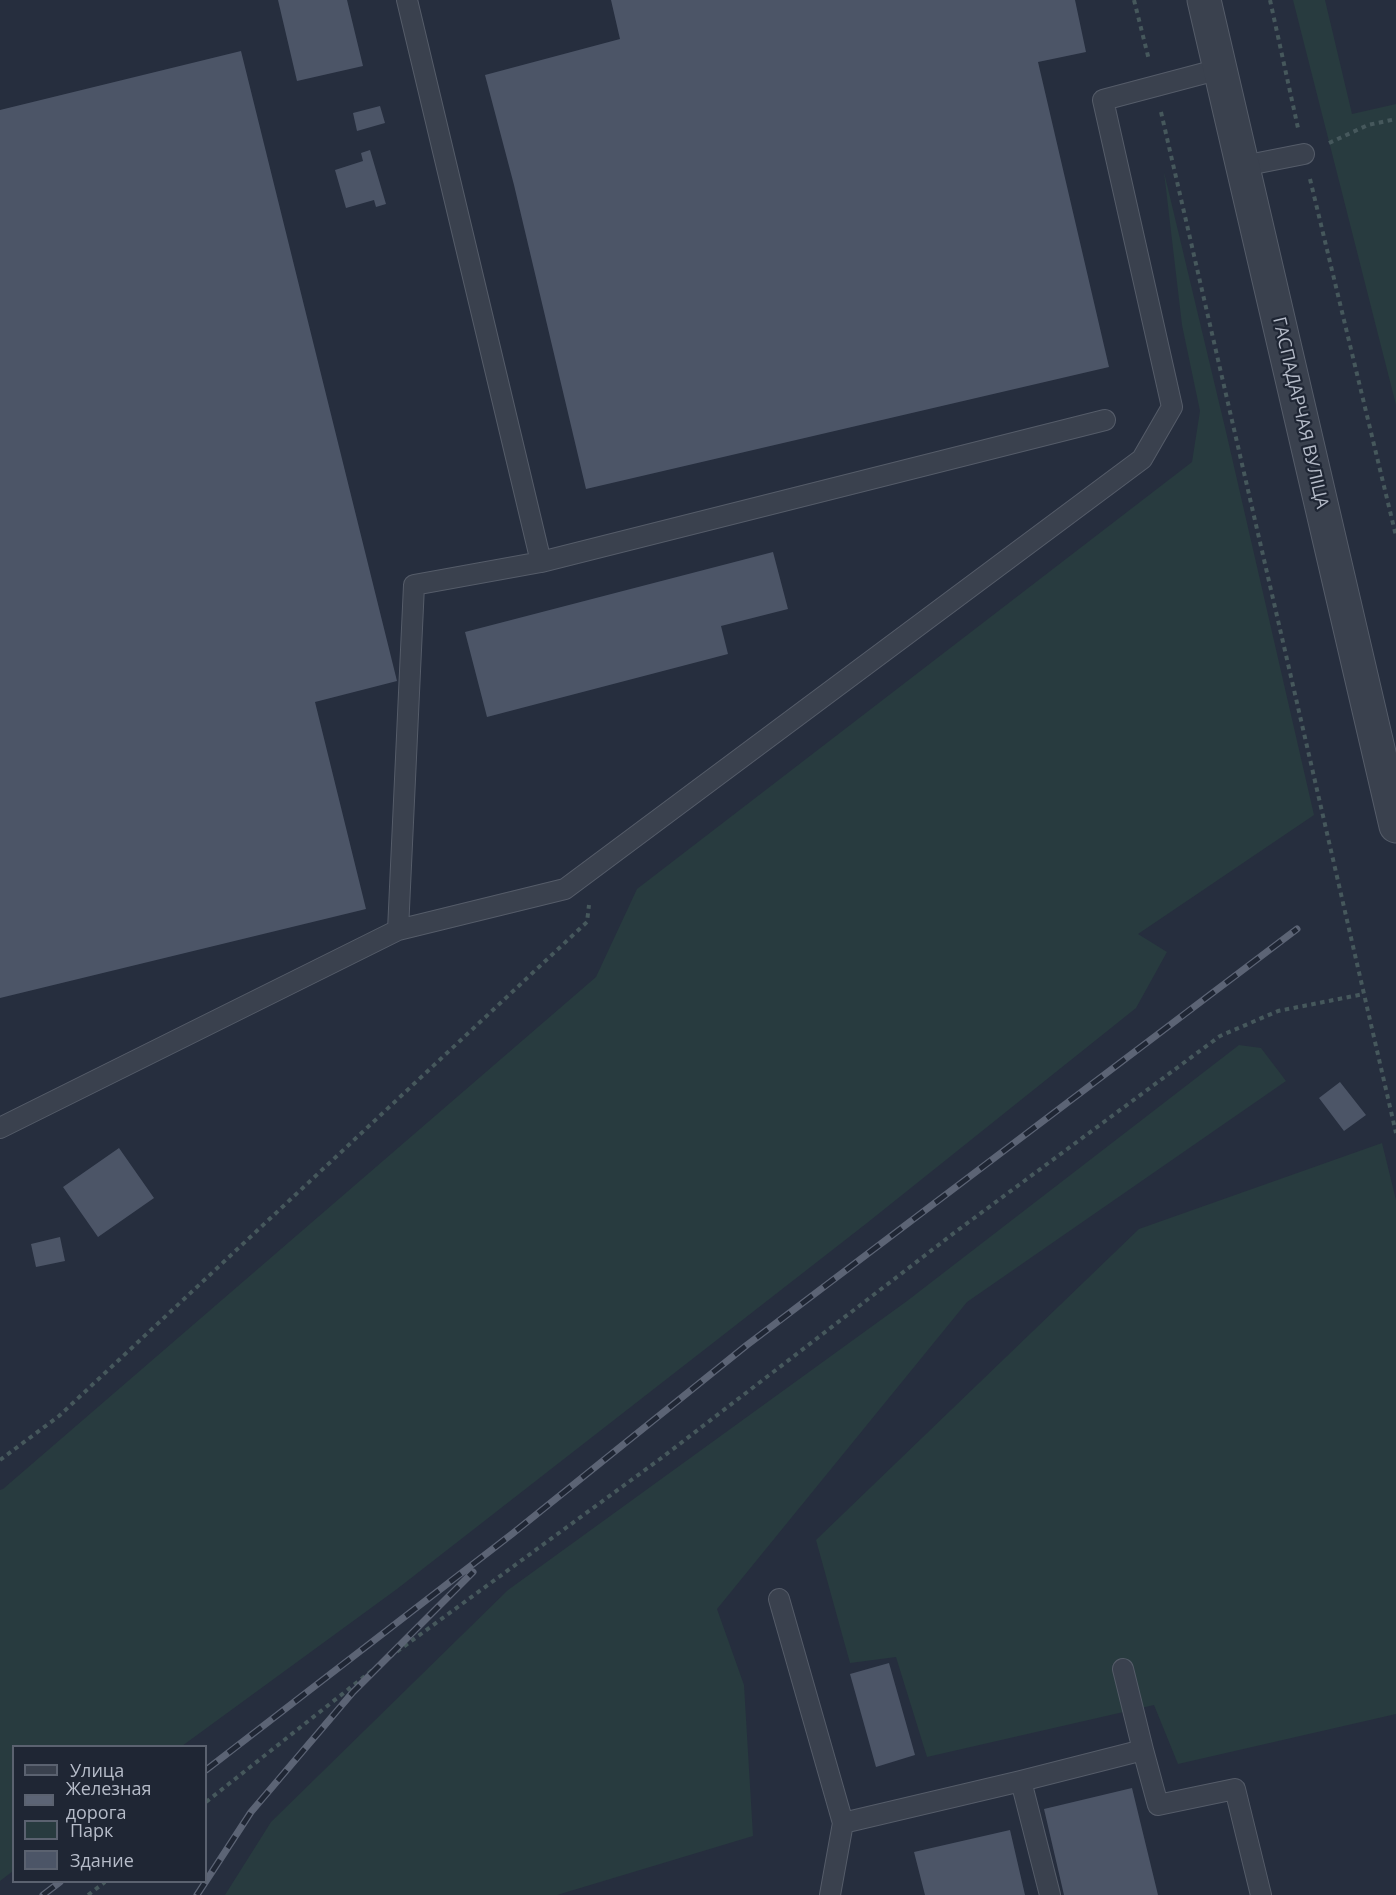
<!DOCTYPE html>
<meta charset="utf-8">
<style>
body{margin:0}
#map{position:relative;width:1396px;height:1895px;overflow:hidden;background:#262e3e;font-family:"Open Sans",sans-serif}
canvas{display:block}
.legend{position:absolute;left:12px;top:1745px;width:195px;height:138px;box-sizing:border-box;background:#1f2634;border:2px solid #5b6270;margin:0;padding:8px 10px;list-style:none;font-size:18px;color:#b6bcc9}
.legend li{display:flex;align-items:center;gap:12px;height:30px}
.legend b{width:30px;border:2px solid #5b6270}
</style>
<div id="map">
<canvas width="1396" height="1895"></canvas>
<ul class="legend">
<li><b style="height:8px;background:#3a414e"></b>Улица</li>
<li><b style="height:8px;background:#5c6475"></b>Железная дорога</li>
<li><b style="height:16px;background:#283b3f"></b>Парк</li>
<li><b style="height:16px;background:#4c5567"></b>Здание</li>
</ul>
</div>
<script>
const g = document.querySelector('canvas').getContext('2d');
g.lineJoin = 'round';
function fillPath(path, color) { g.fillStyle = color; g.fill(path, 'evenodd'); }
const poly = rows => new Path2D(rows.map(r => 'M' + r).join(''));
function stroke(path, color, width, dash) { g.strokeStyle = color; g.lineWidth = width; g.lineCap = dash ? 'butt' : 'round'; g.setLineDash(dash || []); g.stroke(path); }
function write(font, color, halo, rows, align = 'center') {
  g.font = font + ' "Open Sans",sans-serif'; g.lineWidth = 4.5; g.setLineDash([]); g.textBaseline = 'middle'; g.strokeStyle = halo; g.fillStyle = color; for (const [text, x, y, turn = 0] of rows) {
    g.save(); g.translate(x, y); g.rotate((+turn || 0) * Math.PI / 180); g.textAlign = isNaN(turn) ? turn : align; if (halo) g.strokeText(text, 0, 0); g.fillText(text, 0, 0); g.restore();
  }
}
fillPath(poly([
 [1293,0,1325,0,1352,114,1396,104,1396,405],
 [1164,172,1227,436,1314,815,1138,934,1167,952,1136,1008,867,1223,397,1589,182,1746,14,1746,13,1871,0,1881,0,1490,3,1489,596,977,637,889,1192,462,1200,411,1182,325],
 [1239,1045,1261,1048,1286,1081,967,1302,717,1609,744,1685,753,1836,557,1895,225,1895,271,1822,508,1590,907,1301],
 [1382,1143,1396,1200,1396,1714,1178,1764,1154,1705,927,1757,896,1657,850,1663,816,1540,1139,1229]
]), '#283b3f');
fillPath(poly([
 [278,0,347,0,363,66,297,81],
 [611,0,1075,0,1086,52,1038,62,1109,367,586,489,514,185,485,75,620,39],
 [241,51,397,681,315,702,366,909,0,998,0,110],
 [380,106,385,123,357,131,353,113],
 [370,150,386,204,376,207,374,200,346,208,335,170,363,161,361,153],
 [773,552,788,609,721,626,728,654,487,717,465,632],
 [1340,1082,1366,1115,1344,1131,1319,1098],
 [119,1148,154,1198,98,1237,63,1187],
 [60,1237,65,1261,36,1267,31,1244],
 [889,1663,915,1755,876,1767,850,1674],
 [1132,1788,1158,1895,1064,1895,1044,1809],
 [1010,1830,1025,1895,925,1895,914,1852]
]), '#4c5567');
const service = poly([
 [407,0,541,562,1105,420],
 [1243,166,1304,154],
 [398,930,565,889,1142,459,1172,407,1103,100,1220,69],
 [0,1128,398,930,414,585,541,562],
 [779,1599,843,1823],
 [1123,1669,1143,1750],
 [1021,1781,1050,1895],
 [830,1895,843,1823,1021,1781,1143,1750,1158,1805,1235,1789,1261,1895]
]);
const tertiary = poly([
 [1204,0,1396,826]
]);
stroke(service, '#555c69', 22);
stroke(tertiary, '#555c69', 35);
stroke(poly([
 [1134,0,1149,60],
 [1270,0,1298,128],
 [1161,112,1396,1133],
 [1329,143,1368,125,1396,119],
 [1310,179,1396,536],
 [0,1460,59,1416,587,922,589,905],
 [206,1802,384,1661,660,1459,958,1230,1220,1036,1278,1011,1364,994],
 [88,1895,105,1882]
]), '#46585c', 4, [4.5, 4.5]);
stroke(service, '#3a414e', 20);
stroke(tertiary, '#3a414e', 33);
const rail = poly([
 [206,1770,512,1534,747,1345,1297,929],
 [43,1895,60,1882],
 [197,1895,251,1812,353,1692,473,1572]
]);
stroke(rail, '#5c6475', 7);
stroke(rail, '#1f2634', 4.5, [14]);
write('18px', '#b6bcc9', '#1f2634', [
 ["ГАСПАДАРЧАЯ ВУЛІЦА",1300,413,77]
]);
</script>
